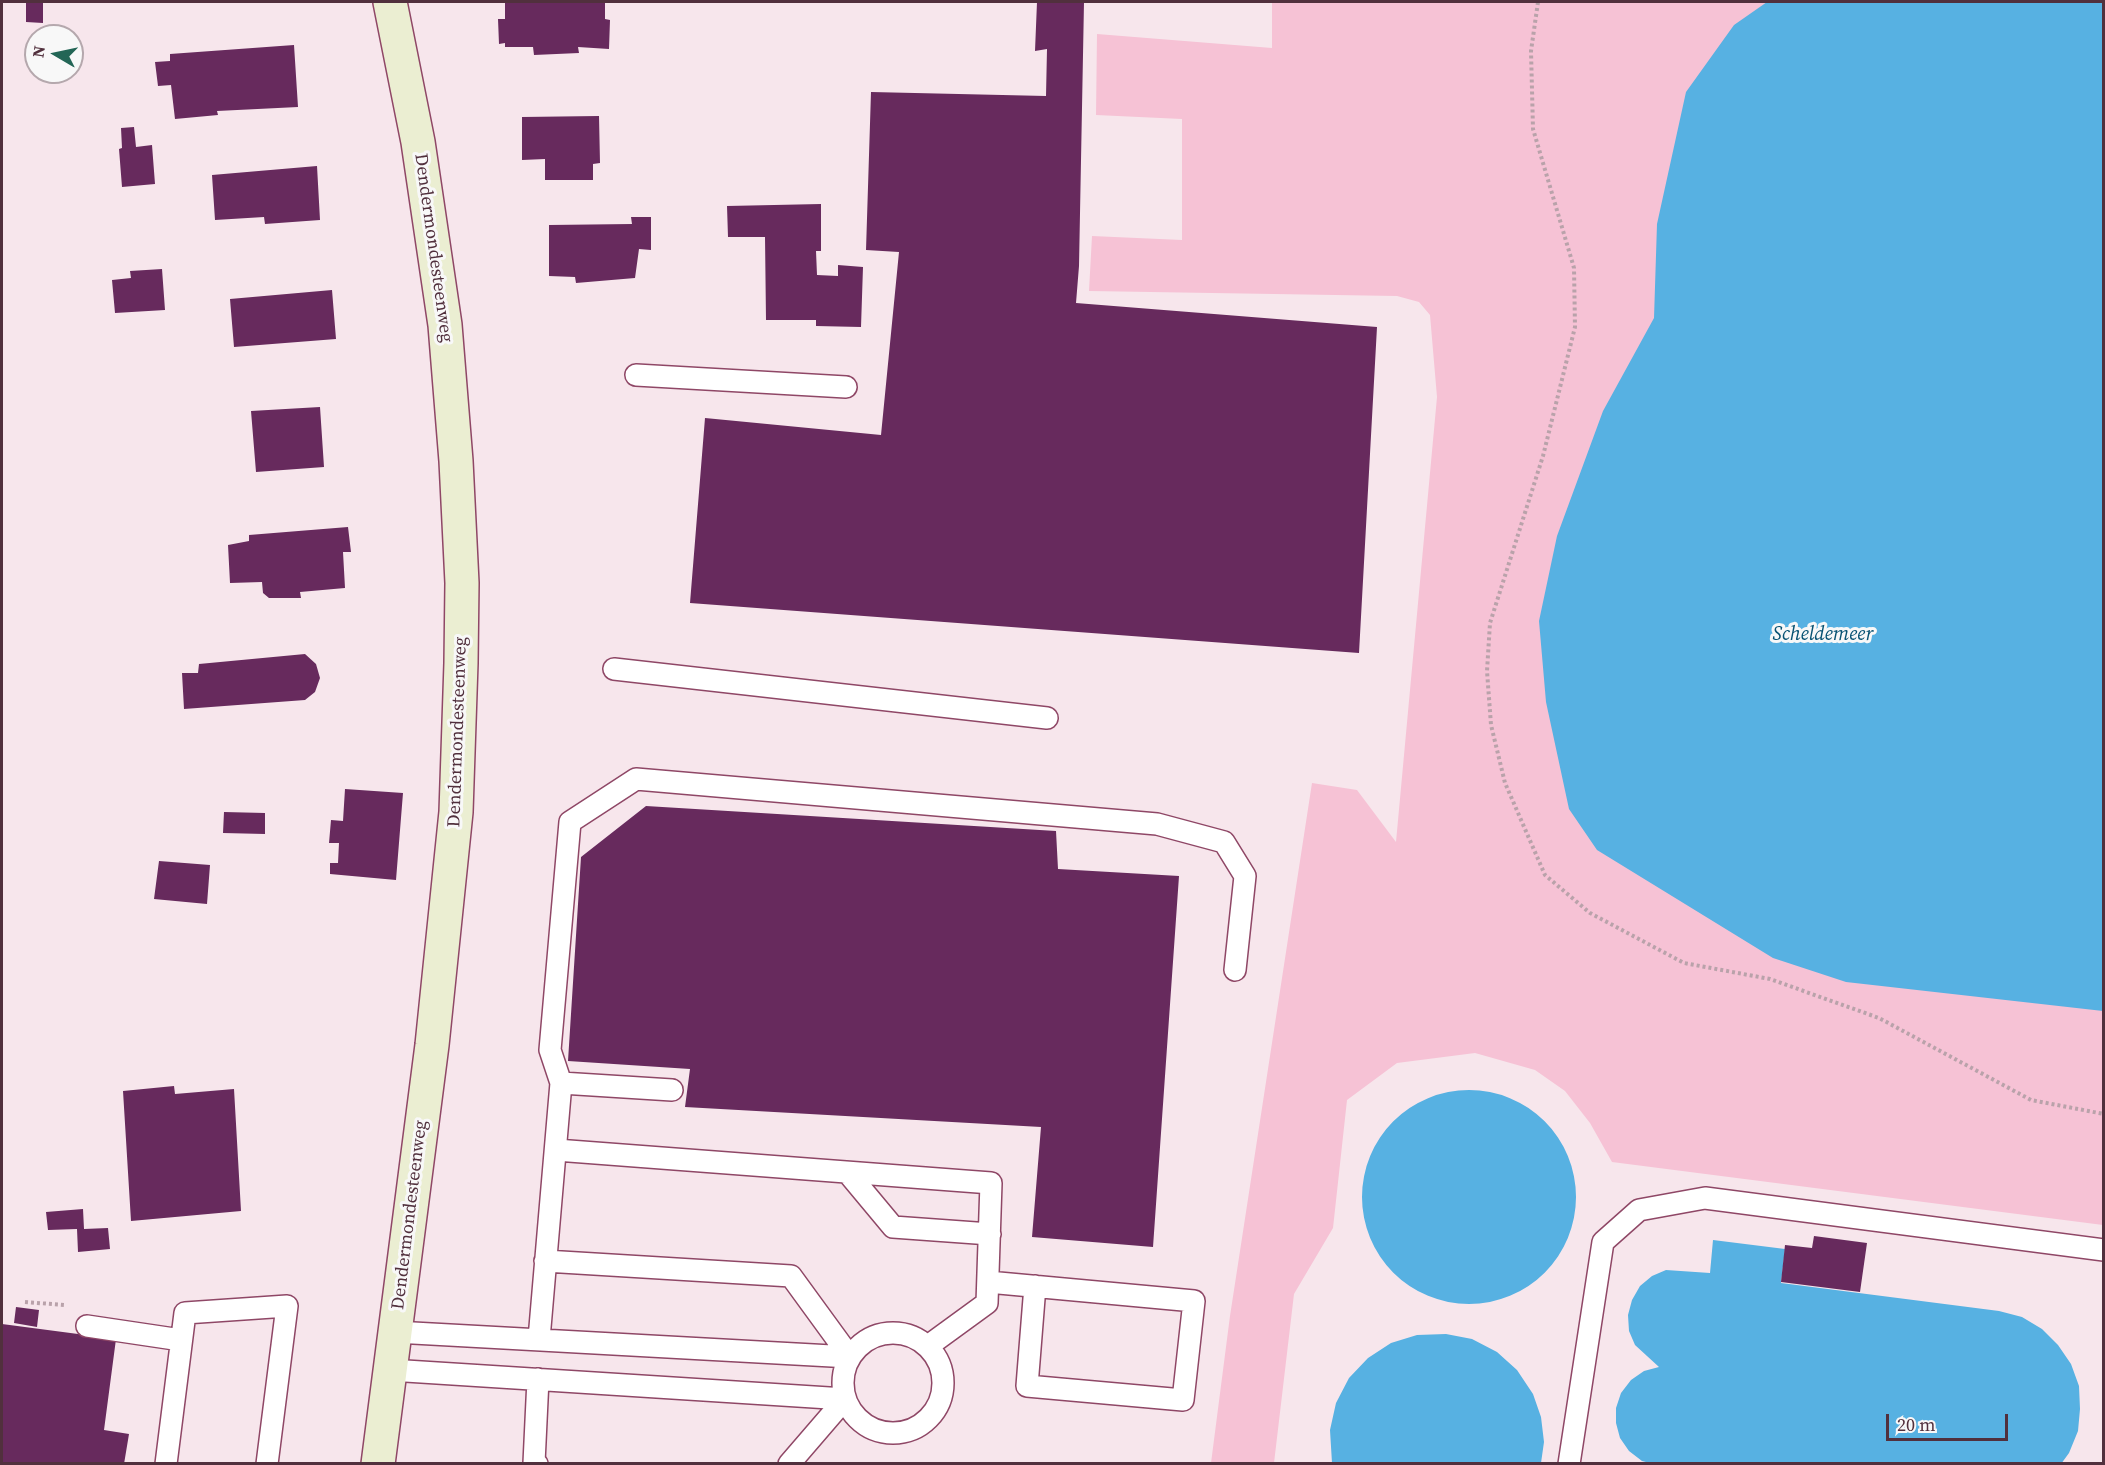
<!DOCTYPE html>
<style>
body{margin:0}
#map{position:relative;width:2105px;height:1465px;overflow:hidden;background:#f7e6ec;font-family:"Source Serif 4",serif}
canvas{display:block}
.frame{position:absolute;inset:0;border:3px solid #51303d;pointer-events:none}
.north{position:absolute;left:24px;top:24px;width:60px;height:60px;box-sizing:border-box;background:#f8f8f8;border:2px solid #b5a8ad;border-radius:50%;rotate:279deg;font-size:16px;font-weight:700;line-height:24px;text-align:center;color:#51303d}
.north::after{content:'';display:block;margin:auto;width:21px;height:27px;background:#236656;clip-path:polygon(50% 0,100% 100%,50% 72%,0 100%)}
.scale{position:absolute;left:1886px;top:1414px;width:122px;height:27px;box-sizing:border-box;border:3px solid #51303d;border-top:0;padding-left:8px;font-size:18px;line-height:21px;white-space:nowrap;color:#51303d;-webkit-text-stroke:4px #f8f8f8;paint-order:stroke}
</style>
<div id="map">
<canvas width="2105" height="1465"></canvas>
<div class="frame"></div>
<div class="north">N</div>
<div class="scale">20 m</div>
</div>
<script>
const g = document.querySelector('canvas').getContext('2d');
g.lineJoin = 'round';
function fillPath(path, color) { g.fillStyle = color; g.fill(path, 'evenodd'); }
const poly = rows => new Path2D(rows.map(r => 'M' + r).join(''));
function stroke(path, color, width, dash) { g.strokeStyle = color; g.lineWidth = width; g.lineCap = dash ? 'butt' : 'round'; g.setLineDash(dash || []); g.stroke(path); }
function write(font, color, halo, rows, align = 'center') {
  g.font = font + ' "Source Serif 4",serif'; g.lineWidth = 6; g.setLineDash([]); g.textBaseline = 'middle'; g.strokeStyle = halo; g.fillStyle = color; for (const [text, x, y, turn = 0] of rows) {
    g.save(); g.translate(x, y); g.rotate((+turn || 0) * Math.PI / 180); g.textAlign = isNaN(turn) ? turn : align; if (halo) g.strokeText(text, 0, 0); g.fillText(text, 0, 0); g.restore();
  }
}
fillPath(poly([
 [1272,2,2103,2,2103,1225,1612,1162,1590,1123,1565,1091,1535,1070,1475,1053,1397,1063,1347,1100,1333,1228,1294,1294,1274,1463,1211,1463,1230,1316,1312,783,1357,790,1396,842,1437,397,1430,315,1419,302,1397,296,1089,291,1092,236,1182,240,1182,119,1096,115,1097,34,1272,48]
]), '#f6c2d5');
fillPath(poly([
 [1767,2,2103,2,2103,1011,1846,982,1773,958,1597,850,1569,809,1546,702,1539,621,1557,536,1603,411,1654,318,1657,224,1686,92,1734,25],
 '1362 1197a107 107 0 1 1 214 0a107 107 0 1 1-214 0Z',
 [1713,1240,1785,1249,1781,1283,1999,1311,2022,1317,2042,1329,2058,1345,2071,1364,2079,1386,2080,1409,2078,1431,2069,1453,2061,1464,1650,1463,1642,1461,1629,1451,1620,1438,1616,1423,1616,1408,1621,1393,1631,1380,1644,1371,1659,1367,1635,1345,1629,1331,1628,1315,1632,1300,1640,1286,1652,1276,1666,1270,1710,1273],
 [1446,1334,1472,1339,1497,1352,1517,1370,1533,1394,1541,1417,1544,1442,1541,1463,1332,1463,1330,1430,1336,1403,1349,1378,1368,1358,1391,1343,1417,1335]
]), '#57b1e2');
fillPath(poly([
 [26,2,43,2,43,23,26,22],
 [505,2,605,2,605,19,610,20,609,49,578,47,579,53,534,55,533,47,505,47,505,43,499,44,498,19,505,19],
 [1037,2,1084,2,1079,266,1076,303,1377,327,1359,653,690,603,705,418,881,435,899,252,866,250,871,92,1046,96,1047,49,1035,51],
 [294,45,298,107,217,111,218,115,175,119,171,85,158,86,155,62,170,61,170,54],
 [599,116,600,163,593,164,593,180,545,180,545,159,522,160,522,117],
 [134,127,136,147,152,145,155,184,122,187,119,149,122,148,121,128],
 [317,166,320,220,265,224,264,217,215,220,212,175],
 [821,204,821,251,816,251,817,275,838,276,838,265,863,267,861,327,816,326,816,320,766,320,765,237,728,237,727,206],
 [631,217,651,217,651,250,639,249,635,278,576,283,575,277,549,276,549,225,632,224],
 [162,269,165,310,115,313,112,280,131,278,130,271],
 [332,290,336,339,234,347,230,299],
 [320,407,324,467,256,472,251,411],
 [348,527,351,552,343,552,345,588,300,592,301,598,269,598,263,593,262,582,230,583,228,545,249,541,249,535],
 [305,654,316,664,320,678,315,692,305,700,184,709,182,673,198,673,199,664],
 [345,789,403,793,396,880,330,874,330,863,338,863,339,843,329,843,331,820,343,821],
 [646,806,1056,831,1058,869,1179,876,1153,1247,1032,1237,1041,1127,685,1107,690,1069,568,1061,581,857],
 [224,812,265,813,265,834,223,833],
 [159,861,210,865,207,904,154,899],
 [174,1086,175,1094,234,1089,241,1211,131,1221,123,1091],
 [83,1209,84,1229,108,1228,110,1249,78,1252,77,1229,48,1230,46,1212],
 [1814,1236,1867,1243,1860,1292,1781,1282,1785,1245,1812,1248],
 [16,1307,39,1310,37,1327,14,1323],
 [2,1324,116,1339,104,1430,129,1434,124,1464,2,1464]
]), '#672a5d');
const service = poly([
 [636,375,846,387],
 [614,669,1047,718],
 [561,1083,550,1050,570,822,636,779,1157,824,1224,842,1245,876,1235,970],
 [556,1150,991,1183,987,1303,928,1346],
 [848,1173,893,1227,990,1234],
 [545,1261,791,1276,850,1357],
 [988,1282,1194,1301,1183,1400,1027,1386,1035,1286],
 [87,1326,181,1340],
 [395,1332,850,1357],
 '843 1383a50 50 0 1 1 100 0a50 50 0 1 1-100 0Z',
 [539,1339,561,1083,672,1090],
 [390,1370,845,1399],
 [166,1464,185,1313,287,1306,267,1464],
 [537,1464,534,1463,538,1379],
 [789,1464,845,1399],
 [1569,1464,1603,1242,1639,1210,1705,1198,2104,1250]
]);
const secondary = poly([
 [378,1464,432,1045,456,812,461,663,462,583,456,461,445,325,418,142,390,2]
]);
stroke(service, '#8f4766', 24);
stroke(secondary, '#8f4766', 36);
stroke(poly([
 [1538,2,1531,51,1533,129,1574,268,1575,327,1543,456,1490,623,1487,671,1491,725,1505,783,1545,875,1590,913,1684,963,1770,979,1879,1018,2031,1100,2104,1114],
 [25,1302,64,1305]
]), '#b9a2aa', 4, [3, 3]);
stroke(service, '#fff', 21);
stroke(secondary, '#ebeed2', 33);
write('18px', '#51303d', '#f8f8f8', [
 ["Dendermondesteenweg",433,248,82],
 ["Dendermondesteenweg",458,732,-88],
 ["Dendermondesteenweg",410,1215,-83]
]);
write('italic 20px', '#075273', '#f8f8f8', [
 ["Scheldemeer",1823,635]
]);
</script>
